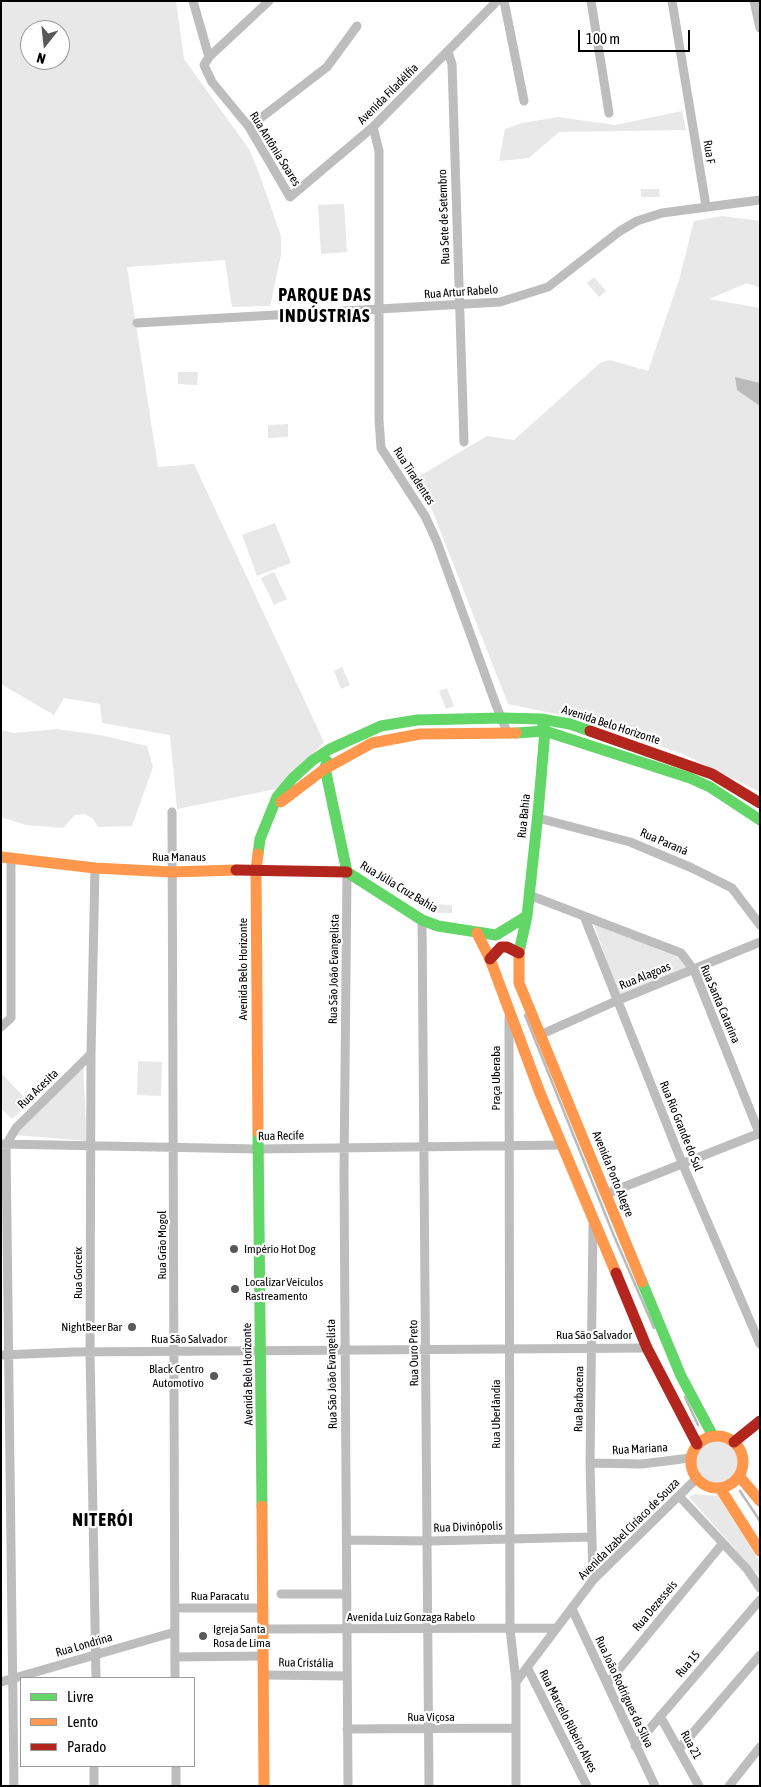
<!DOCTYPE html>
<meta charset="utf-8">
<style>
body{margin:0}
#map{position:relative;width:761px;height:1787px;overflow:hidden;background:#fff;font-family:"Asap Condensed",sans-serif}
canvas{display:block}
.frame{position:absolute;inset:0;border:2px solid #000;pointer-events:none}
.legend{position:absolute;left:20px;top:1677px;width:175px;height:90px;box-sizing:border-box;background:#fff;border:1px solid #999;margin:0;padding:6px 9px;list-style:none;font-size:15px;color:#000}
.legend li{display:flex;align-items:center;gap:10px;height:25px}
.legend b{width:25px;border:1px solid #999}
.north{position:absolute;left:20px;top:20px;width:50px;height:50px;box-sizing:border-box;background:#fff;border:1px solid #999;border-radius:50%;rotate:196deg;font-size:14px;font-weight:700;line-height:20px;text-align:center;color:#000}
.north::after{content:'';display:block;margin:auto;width:18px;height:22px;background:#595959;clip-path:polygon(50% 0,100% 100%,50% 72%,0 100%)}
.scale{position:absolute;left:578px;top:30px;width:112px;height:22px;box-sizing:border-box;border:2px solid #000;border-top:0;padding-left:6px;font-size:15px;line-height:18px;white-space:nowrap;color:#000;-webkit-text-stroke:4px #fff;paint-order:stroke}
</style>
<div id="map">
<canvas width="761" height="1787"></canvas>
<div class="frame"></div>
<ul class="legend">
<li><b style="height:6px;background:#63d668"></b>Livre</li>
<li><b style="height:6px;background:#ff974d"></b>Lento</li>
<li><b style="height:6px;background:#b3261e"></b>Parado</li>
</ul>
<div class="north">N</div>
<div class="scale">100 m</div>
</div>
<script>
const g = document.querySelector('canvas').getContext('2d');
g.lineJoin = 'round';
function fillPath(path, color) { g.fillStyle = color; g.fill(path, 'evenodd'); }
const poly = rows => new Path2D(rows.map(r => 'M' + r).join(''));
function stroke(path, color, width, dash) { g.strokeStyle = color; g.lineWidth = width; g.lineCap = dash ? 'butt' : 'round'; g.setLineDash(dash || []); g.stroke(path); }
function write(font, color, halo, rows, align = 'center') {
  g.font = font + ' "Asap Condensed",sans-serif'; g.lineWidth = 4.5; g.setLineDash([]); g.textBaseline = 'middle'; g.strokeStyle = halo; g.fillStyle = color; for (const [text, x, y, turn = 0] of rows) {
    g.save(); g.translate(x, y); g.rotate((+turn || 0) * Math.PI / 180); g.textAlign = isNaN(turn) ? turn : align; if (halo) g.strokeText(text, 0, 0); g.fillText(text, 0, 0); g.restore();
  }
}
fillPath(poly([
 [1,1,176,1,184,59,249,149,259,173,281,236,281,255,270,306,232,307,225,260,127,267,158,467,194,464,324,742,281,788,177,809,170,735,102,723,100,704,64,698,54,715,1,684],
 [30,30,60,30,60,60,30,60],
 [682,111,686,130,559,132,529,158,499,161,505,129,522,123,558,117,615,125],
 [641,189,659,189,660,197,641,197],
 [344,204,347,252,321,254,318,205],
 [722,216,760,221,760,288,747,283,709,299,760,308,760,792,683,754,589,721,508,704,429,502,413,480,487,436,514,440,600,363,610,360,648,371,680,277,694,221],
 [594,277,606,291,599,297,587,283],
 [178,372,198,372,197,385,178,384],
 [288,424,288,437,268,438,268,425],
 [275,523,291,563,257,576,242,535],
 [274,572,287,599,274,605,261,578],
 [342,667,350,685,341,689,334,671],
 [447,688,454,706,446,709,439,691],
 [57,729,100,735,147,746,153,767,132,826,98,827,93,819,85,814,75,815,63,828,26,825,1,817,1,730,14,733],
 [432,904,452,905,452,913,432,913],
 [594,924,680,958,688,969,619,997],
 [138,1061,162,1062,161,1096,137,1095],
 [83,1065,87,1141,16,1135],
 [1,1073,30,1103,12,1119,1,1108],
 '695 1461a22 22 0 1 1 44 0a22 22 0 1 1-44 0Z',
 [695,1494,718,1496,760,1562,760,1577,689,1497]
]), '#e8e8e8');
fillPath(poly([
 [735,377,760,383,760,406,737,390]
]), '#bababa');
stroke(poly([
 [525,1015,614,1236,654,1328],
 [685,1397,698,1425],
 [740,1491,760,1521]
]), '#bababa', 2.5);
stroke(poly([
 [193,1,209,57],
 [269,1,209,57,204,65,212,82,249,127,290,197,373,127,497,1],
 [504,1,524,101],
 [591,1,609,113],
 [672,1,706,206],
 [754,1,760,28],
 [448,52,452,64,464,442],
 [249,127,327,67,357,26],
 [373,127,379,151,379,420,381,448,425,516,437,542,496,705,508,734],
 [137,323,500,302,548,287,620,231,637,221,662,213,760,200],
 [172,812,175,1678],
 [538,818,630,842,692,868,732,888,760,925],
 [95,868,91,1054,90,1352,96,1678],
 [347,872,344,1173,348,1786],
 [529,895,681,953,694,970,760,1135],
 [584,916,683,1165,760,1344],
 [422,920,429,1786],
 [509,1018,510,1629,516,1682],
 [1,1027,11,1018,11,857],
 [540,1035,616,1001,760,942],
 [1,1144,258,1149,562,1145],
 [6,1145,14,1786],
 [6,1145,16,1128,91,1054],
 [606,1194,760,1133],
 [1,1355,74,1352,647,1348],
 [590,1463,642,1464,690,1458],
 [679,1496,747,1569,760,1588],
 [347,1540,429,1541,591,1537],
 [593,1580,590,1463,593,1225],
 [281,1594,347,1594],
 [175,1608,264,1608],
 [572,1609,655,1786],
 [265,1629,557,1628],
 [175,1657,264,1656],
 [527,1667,587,1786],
 [264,1675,347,1676],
 [1,1682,175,1632],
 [607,1684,723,1543],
 [660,1716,699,1786],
 [347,1729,515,1728],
 [635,1746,760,1600],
 [679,1749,760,1655],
 [176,1766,176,1786],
 [94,1786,94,1766],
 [516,1786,516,1682,593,1580,696,1479],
 [729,1786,760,1747]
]), '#bdbdbd', 9);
stroke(poly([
 [516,733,545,731,690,778,710,787,760,820],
 [327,761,325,768,347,872,422,920,438,926,496,935,527,916],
 [258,854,260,839,277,797,293,778,313,760,330,749,381,726,417,720,502,718,541,719,570,724,590,731],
 [519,952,527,916,538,813,545,731,541,719],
 [258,1132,262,1506],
 [642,1282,681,1376,713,1436]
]), '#63d668', 11);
stroke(poly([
 [281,802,323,770,372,743,420,734,516,733],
 [258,854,256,870,258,1132],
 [1,857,95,868,172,872,236,870],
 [477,933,490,959,540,1093,616,1273],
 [519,952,519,983,642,1282],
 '691 1462a26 26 0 1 1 52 0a26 26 0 1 1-52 0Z',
 [740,1477,760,1501],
 [720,1488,760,1551],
 [262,1506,264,1786]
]), '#ff974d', 11);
stroke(poly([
 [590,731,712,774,760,803],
 [236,870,347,872],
 [490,959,501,947,507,947,519,953],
 [616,1273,647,1348,697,1444],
 [734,1442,760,1421]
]), '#b3261e', 11);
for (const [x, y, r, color] of [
 [234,1249,5,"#595959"],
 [235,1289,5,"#595959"],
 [132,1327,5,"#595959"],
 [214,1376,5,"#595959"],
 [203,1636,5,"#595959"]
]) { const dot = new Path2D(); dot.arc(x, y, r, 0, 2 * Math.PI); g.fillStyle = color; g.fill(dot); stroke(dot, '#fff', 2); }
write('12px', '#000', '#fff', [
 ["Avenida Filadélfia",388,94,-45],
 ["Rua Antônia Soares",275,149,58],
 ["Rua F",709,152,81],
 ["Rua Sete de Setembro",444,217,-92],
 ["Rua Artur Rabelo",461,292,-4],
 ["Rua Tiradentes",414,476,57],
 ["Avenida Belo Horizonte",611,725,18],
 ["Rua Bahia",524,816,-84],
 ["Rua Paraná",664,842,23],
 ["Rua Manaus",179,857],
 ["Rua Júlia Cruz Bahia",399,887,31],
 ["Avenida Belo Horizonte",243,969,-90],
 ["Rua São João Evangelista",334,969,-89],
 ["Rua Alagoas",645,976,-22],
 ["Rua Santa Catarina",720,1004,67],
 ["Praça Uberaba",496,1078,-90],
 ["Rua Acesita",38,1089,-44],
 ["Rua Rio Grande do Sul",681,1126,68],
 ["Rua Recife",281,1136,-1],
 ["Avenida Porto Alegre",613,1174,68],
 ["Rua Grão Mogol",162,1245,-90],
 ["Rua Gorceix",78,1273,-90],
 ["Rua São Salvador",594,1335],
 ["Rua São Salvador",189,1339],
 ["Rua Ouro Preto",414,1353,-91],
 ["Avenida Belo Horizonte",248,1374,-91],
 ["Rua São João Evangelista",332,1374,-91],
 ["Rua Barbacena",579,1399,-89],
 ["Rua Uberlândia",496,1414,-90],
 ["Rua Mariana",640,1449,-3],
 ["Rua Divinópolis",468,1527,-2],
 ["Avenida Izabel Ciríaco de Souza",629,1529,-45],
 ["Rua Paracatu",220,1596],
 ["Rua Dezesseis",655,1606,-50],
 ["Avenida Luiz Gonzaga Rabelo",411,1617],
 ["Rua Londrina",84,1645,-16],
 ["Rua Cristália",306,1663,1],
 ["Rua 15",688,1664,-49],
 ["Rua João Rodrigues da Silva",624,1692,65],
 ["Rua Viçosa",431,1717],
 ["Rua Marcelo Ribeiro Alves",568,1721,63],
 ["Rua 21",691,1745,61]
]);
write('12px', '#000', '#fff', [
 ["Império Hot Dog",244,1249],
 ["Localizar Veículos",245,1282],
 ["Rastreamento",245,1296],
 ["NightBeer Bar",122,1327,"right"],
 ["Black Centro",204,1369,"right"],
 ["Automotivo",204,1383,"right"],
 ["Igreja Santa",213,1629],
 ["Rosa de Lima",213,1643]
], 'left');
g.letterSpacing = '1px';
write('bold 18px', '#000', '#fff', [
 ["PARQUE DAS",325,295],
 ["INDÚSTRIAS",325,316],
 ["NITERÓI",103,1520]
]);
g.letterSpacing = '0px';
</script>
